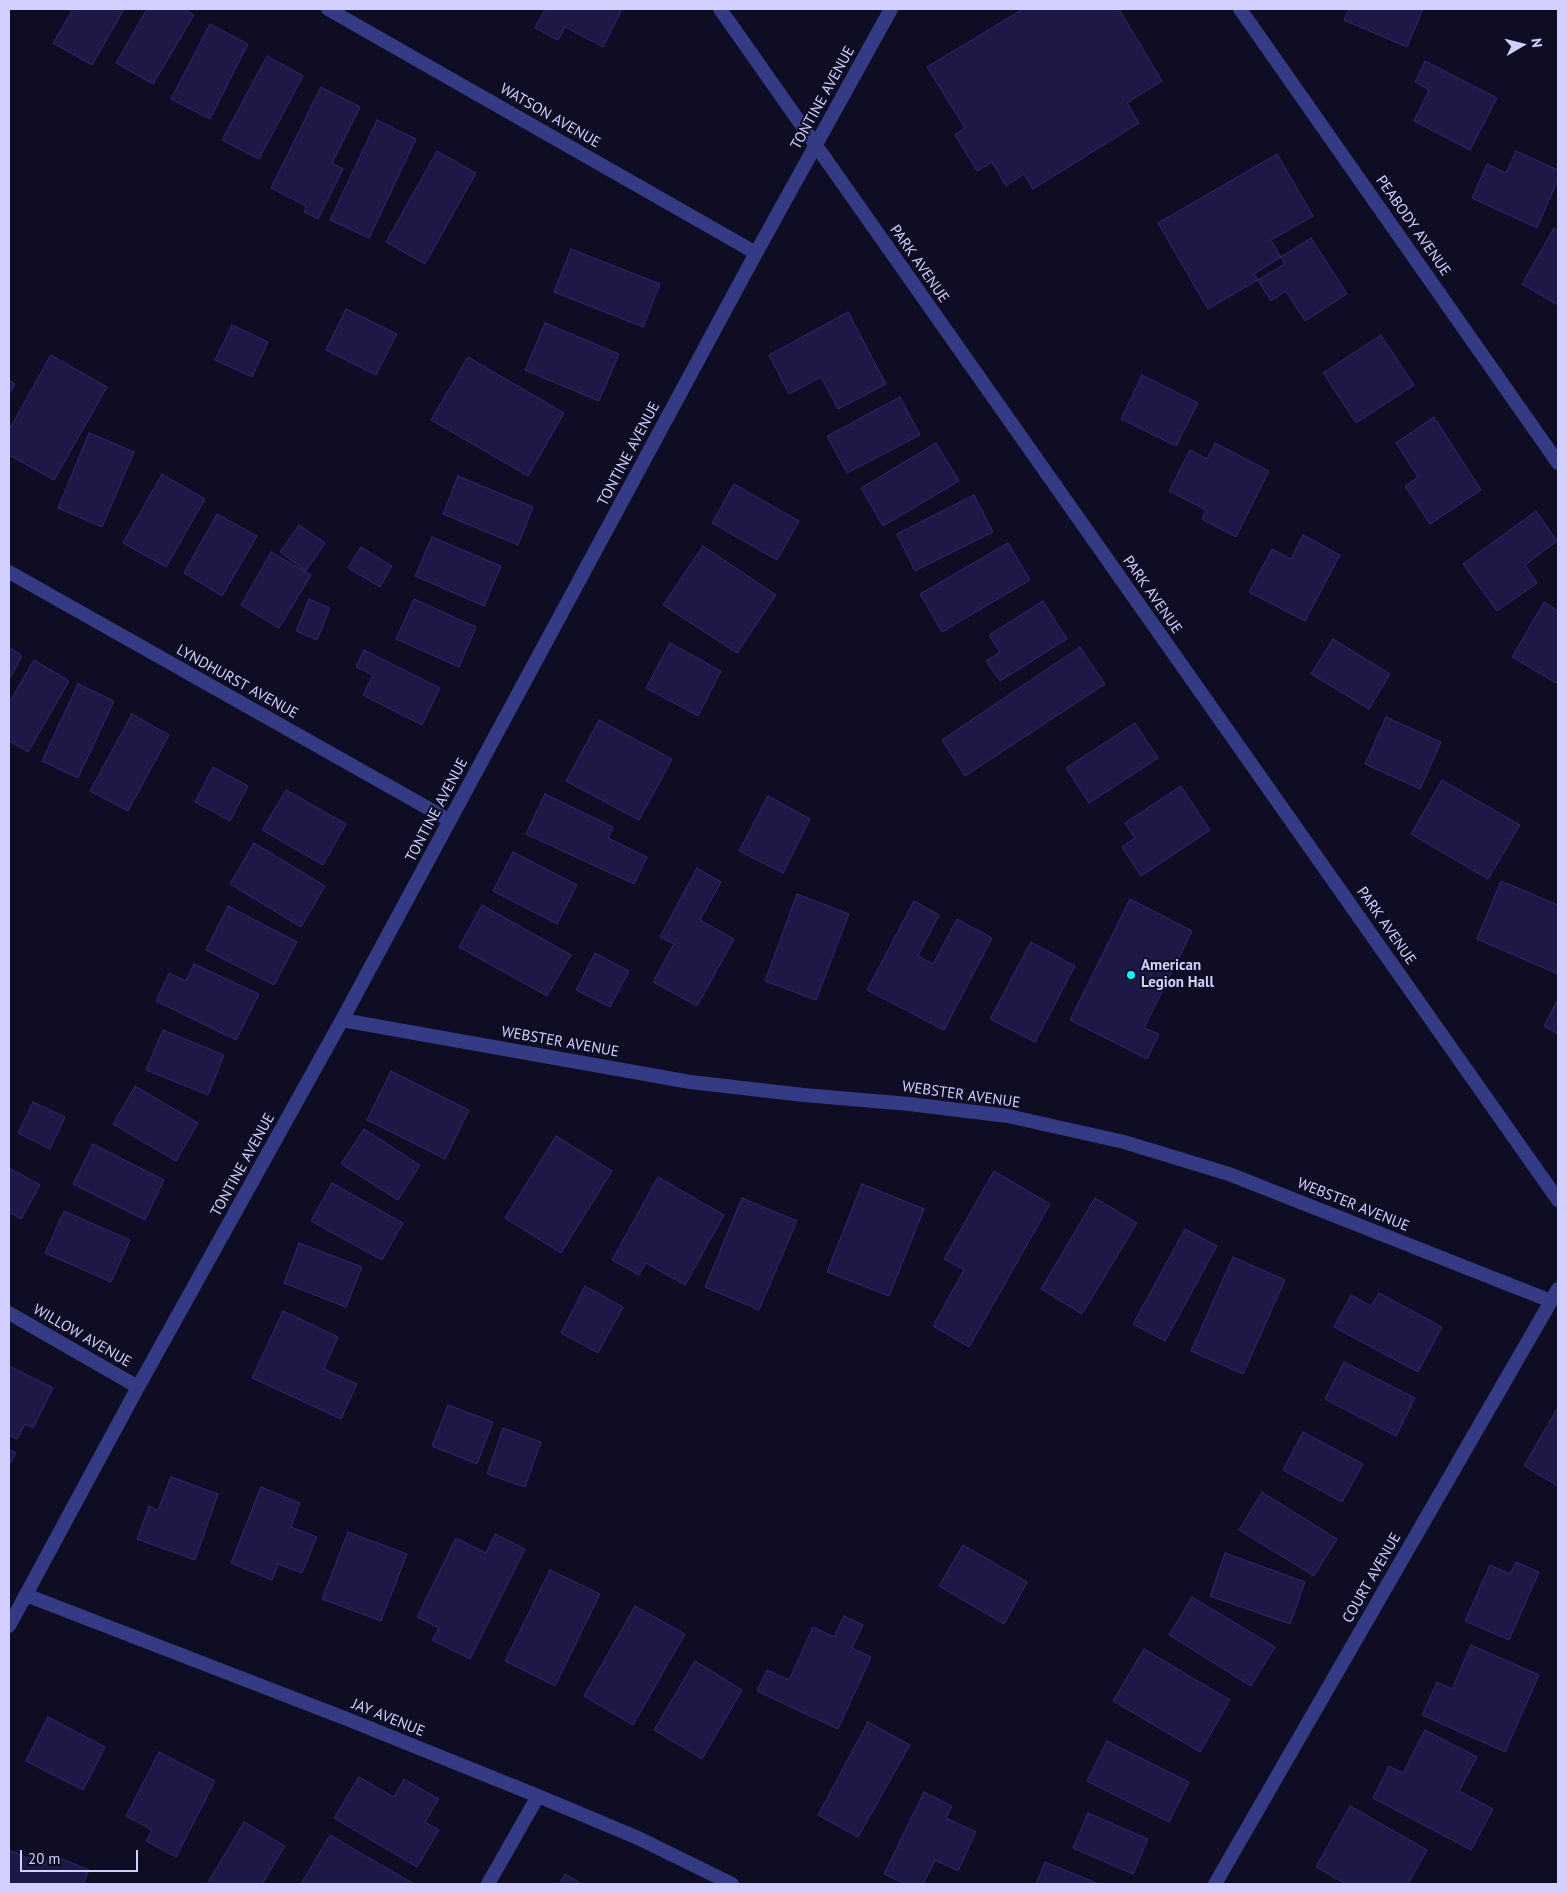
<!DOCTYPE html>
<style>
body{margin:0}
#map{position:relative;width:1567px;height:1893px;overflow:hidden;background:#0f0d24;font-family:"PT Sans",sans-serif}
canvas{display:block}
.frame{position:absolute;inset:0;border:10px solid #d1d0ff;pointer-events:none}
.north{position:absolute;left:1497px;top:20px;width:50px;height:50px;-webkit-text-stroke:4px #0f0d24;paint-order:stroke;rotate:82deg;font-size:14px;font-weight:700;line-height:20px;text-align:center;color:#d1d0ff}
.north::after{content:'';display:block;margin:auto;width:18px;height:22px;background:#d1d0ff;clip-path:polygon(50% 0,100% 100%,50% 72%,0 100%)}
.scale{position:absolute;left:20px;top:1850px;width:118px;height:22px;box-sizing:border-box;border:2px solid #d1d0ff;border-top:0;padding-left:6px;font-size:15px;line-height:18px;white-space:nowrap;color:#d1d0ff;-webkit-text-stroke:4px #0f0d24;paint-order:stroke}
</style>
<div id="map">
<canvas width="1567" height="1893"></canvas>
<div class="frame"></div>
<div class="north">N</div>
<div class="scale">20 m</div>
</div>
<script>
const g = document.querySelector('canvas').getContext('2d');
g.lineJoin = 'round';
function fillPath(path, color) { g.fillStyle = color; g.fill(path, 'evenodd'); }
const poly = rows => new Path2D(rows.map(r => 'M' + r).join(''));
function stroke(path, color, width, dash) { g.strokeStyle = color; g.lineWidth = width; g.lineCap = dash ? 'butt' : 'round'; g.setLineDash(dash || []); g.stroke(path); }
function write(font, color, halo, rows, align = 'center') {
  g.font = font + ' "PT Sans",sans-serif'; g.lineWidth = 4; g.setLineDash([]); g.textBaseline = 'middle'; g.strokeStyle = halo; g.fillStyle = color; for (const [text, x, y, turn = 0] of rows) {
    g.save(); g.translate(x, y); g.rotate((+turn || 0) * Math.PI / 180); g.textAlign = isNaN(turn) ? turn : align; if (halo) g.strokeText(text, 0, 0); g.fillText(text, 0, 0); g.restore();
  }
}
const building = poly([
 [73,9,124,9,92,65,53,43,73,9],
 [147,9,184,9,194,15,153,84,116,63,147,9],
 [545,9,622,9,603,47,565,27,558,40,535,28,545,9],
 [1023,9,1119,9,1162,81,1127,103,1139,123,1033,189,1024,174,1006,186,992,162,977,171,955,135,965,128,927,67,1023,9],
 [1349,9,1423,9,1407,47,1344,20,1349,9],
 [210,24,248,44,210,119,171,99,210,24],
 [267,56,303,76,259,159,222,140,267,56],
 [1425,61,1497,98,1470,150,1414,121,1429,90,1415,82,1425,61],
 [321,87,360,107,332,163,343,169,318,219,304,212,306,206,271,188,321,87],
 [377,120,416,139,369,238,330,220,377,120],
 [437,151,476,173,425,264,386,242,437,151],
 [1516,151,1558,170,1558,179,1537,228,1472,198,1487,164,1506,173,1516,151],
 [1277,154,1313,216,1271,240,1285,264,1208,309,1158,223,1277,154],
 [1554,228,1558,231,1558,305,1522,284,1554,228],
 [1311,238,1347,294,1305,321,1286,291,1271,301,1254,274,1311,238],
 [571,249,660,284,643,327,554,292,571,249],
 [346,309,397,334,376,375,326,350,346,309],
 [848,312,886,384,838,409,821,377,789,394,769,355,848,312],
 [545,323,619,354,599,401,525,370,545,323],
 [232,325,268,342,252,377,215,360,232,325],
 [1381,335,1414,385,1356,423,1323,373,1381,335],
 [51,355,107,387,54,480,9,455,9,430,51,355],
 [468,357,564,413,528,476,431,420,468,357],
 [1142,375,1198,403,1176,446,1121,419,1142,375],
 [9,380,15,384,9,394,9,380],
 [900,397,920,435,847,473,827,436,900,397],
 [1434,417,1481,490,1430,524,1405,486,1418,477,1396,443,1434,417],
 [89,433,134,452,102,527,58,508,89,433],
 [936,443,959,481,883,526,861,488,936,443],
 [1215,443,1269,471,1236,537,1202,519,1206,510,1169,491,1190,450,1207,459,1215,443],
 [162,474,205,499,166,567,123,543,162,474],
 [458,476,533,507,518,545,443,514,458,476],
 [734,484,799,521,777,560,712,523,734,484],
 [974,495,993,532,915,571,897,534,974,495],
 [1536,511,1557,541,1525,565,1537,583,1497,611,1463,564,1536,511],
 [217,514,257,536,222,596,184,573,217,514],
 [299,525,325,543,306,571,280,552,299,525],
 [1303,535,1340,555,1305,621,1249,592,1272,549,1291,559,1303,535],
 [432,537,501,566,484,606,415,576,432,537],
 [1008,543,1030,580,942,632,920,594,1008,543],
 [703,546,776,595,737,653,663,605,703,546],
 [361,547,392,566,380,587,348,568,361,547],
 [271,552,311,575,279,628,241,605,271,552],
 [309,599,330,608,317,640,296,631,309,599],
 [414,599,476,627,459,667,396,639,414,599],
 [1043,601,1067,639,1000,681,986,661,1000,652,989,635,1043,601],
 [1544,602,1558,611,1558,684,1512,657,1544,602],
 [1333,639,1390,674,1369,709,1311,674,1333,639],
 [670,643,721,671,698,716,646,688,670,643],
 [9,647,22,656,9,680,9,647],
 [1080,647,1105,684,965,776,942,740,1080,647],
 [364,650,440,688,422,725,363,695,373,675,356,667,364,650],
 [34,660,69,681,28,752,9,741,9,703,34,660],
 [78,684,114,701,78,778,42,761,78,684],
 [132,714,169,735,128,811,90,791,132,714],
 [1386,717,1441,742,1420,789,1365,764,1386,717],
 [599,720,672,759,639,820,566,781,599,720],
 [1135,723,1158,758,1089,803,1066,768,1135,723],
 [213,767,248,786,230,821,195,802,213,767],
 [1442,780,1520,825,1488,879,1411,834,1442,780],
 [1181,786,1210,830,1141,876,1122,847,1135,838,1125,823,1181,786],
 [286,790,346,824,323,865,262,830,286,790],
 [545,794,613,827,608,838,647,857,634,884,526,834,545,794],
 [768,796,810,819,783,873,739,851,768,796],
 [254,843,325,886,301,927,230,884,254,843],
 [513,852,577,885,557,924,493,891,513,852],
 [697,868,721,882,700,920,734,939,697,1006,653,982,674,944,660,937,697,868],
 [1501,881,1558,905,1558,974,1477,939,1501,881],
 [797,894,849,914,816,1000,765,981,797,894],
 [1130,899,1192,931,1144,1028,1159,1034,1147,1059,1070,1020,1130,899],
 [914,901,939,915,918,956,933,964,957,919,992,938,944,1030,867,990,914,901],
 [482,905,571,955,547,996,459,947,482,905],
 [228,906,297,942,274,985,206,950,228,906],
 [1031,942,1075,966,1035,1042,990,1019,1031,942],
 [595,953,629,971,610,1007,576,990,595,953],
 [194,964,259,994,236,1040,156,1001,169,973,186,981,194,964],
 [1558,999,1558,1034,1544,1026,1558,999],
 [163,1030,224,1055,208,1095,146,1070,163,1030],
 [391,1071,469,1110,445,1159,367,1120,391,1071],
 [135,1086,198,1123,176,1161,113,1124,135,1086],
 [33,1102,65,1117,50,1149,18,1133,33,1102],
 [364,1129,420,1165,398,1200,341,1164,364,1129],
 [556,1136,612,1171,561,1253,505,1218,556,1136],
 [93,1144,164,1180,145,1220,73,1184,93,1144],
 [9,1168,40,1185,21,1219,9,1212,9,1168],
 [994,1171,1050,1204,969,1347,933,1326,964,1270,944,1259,994,1171],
 [658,1177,724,1215,685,1285,646,1263,639,1275,612,1260,658,1177],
 [332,1183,403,1223,382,1260,311,1221,332,1183],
 [862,1184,924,1209,889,1296,827,1272,862,1184],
 [742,1198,797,1221,759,1310,705,1287,742,1198],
 [1095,1198,1137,1223,1082,1314,1041,1289,1095,1198],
 [64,1211,130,1240,111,1282,45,1253,64,1211],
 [1185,1229,1217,1246,1165,1341,1133,1324,1185,1229],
 [299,1243,362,1267,346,1307,284,1283,299,1243],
 [1233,1257,1285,1280,1243,1374,1191,1351,1233,1257],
 [585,1286,623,1307,598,1353,561,1333,585,1286],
 [1379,1293,1442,1327,1418,1372,1334,1327,1351,1295,1371,1306,1379,1293],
 [283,1311,338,1337,324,1369,357,1384,341,1419,252,1378,283,1311],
 [1344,1362,1415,1398,1396,1436,1325,1399,1344,1362],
 [9,1366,53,1388,33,1428,25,1424,17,1439,9,1435,9,1366],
 [448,1405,493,1422,477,1464,432,1446,448,1405],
 [1558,1407,1558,1486,1524,1466,1558,1407],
 [503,1428,541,1442,525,1487,487,1474,503,1428],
 [1303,1432,1363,1464,1342,1502,1283,1470,1303,1432],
 [9,1449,16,1453,9,1465,9,1449],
 [171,1477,218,1494,195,1560,137,1539,149,1506,158,1510,171,1477],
 [261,1487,300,1503,291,1527,317,1537,302,1573,278,1564,272,1580,231,1563,261,1487],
 [1262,1492,1337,1539,1314,1576,1239,1530,1262,1492],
 [348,1532,407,1554,381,1621,322,1599,348,1532],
 [495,1534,525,1549,470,1659,432,1640,439,1628,417,1617,456,1538,486,1553,495,1534],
 [963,1545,1027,1582,1004,1624,939,1586,963,1545],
 [1225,1553,1305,1582,1290,1624,1210,1596,1225,1553],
 [1516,1562,1539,1572,1509,1640,1465,1621,1490,1565,1510,1574,1516,1562],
 [550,1570,600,1594,555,1686,505,1661,550,1570],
 [1192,1597,1275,1647,1251,1686,1169,1635,1192,1597],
 [635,1606,685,1634,633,1725,584,1696,635,1606],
 [844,1616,863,1625,852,1648,871,1657,838,1729,757,1691,767,1670,789,1680,813,1627,834,1637,844,1616],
 [1471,1645,1539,1675,1505,1752,1422,1715,1437,1682,1452,1689,1471,1645],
 [1144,1649,1230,1700,1200,1752,1113,1701,1144,1649],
 [695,1661,742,1690,702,1759,654,1730,695,1661],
 [48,1717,105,1747,83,1790,26,1761,48,1717],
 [868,1722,910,1745,858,1837,818,1815,868,1722],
 [1425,1730,1477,1757,1459,1791,1493,1809,1471,1850,1373,1798,1389,1766,1403,1773,1425,1730],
 [1107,1741,1189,1782,1169,1822,1087,1781,1107,1741],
 [159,1752,215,1781,176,1857,146,1841,152,1830,126,1816,159,1752],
 [359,1777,394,1797,404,1779,439,1799,425,1822,439,1830,417,1867,334,1818,359,1777],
 [924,1792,952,1806,946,1818,976,1832,958,1871,935,1860,923,1884,905,1884,884,1874,924,1792],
 [1350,1806,1427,1850,1408,1884,1346,1884,1316,1867,1350,1806],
 [1088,1813,1148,1839,1133,1874,1073,1848,1088,1813],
 [244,1822,285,1846,262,1884,207,1884,244,1822],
 [330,1835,414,1884,301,1884,330,1835],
 [9,1850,45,1865,50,1854,89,1870,83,1884,9,1884,9,1850],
 [1045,1862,1099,1884,1036,1884,1045,1862],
 [565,1874,582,1884,559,1884,565,1874]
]);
fillPath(building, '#1d1846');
stroke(building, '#302973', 1);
stroke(poly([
 [328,9,756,253],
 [1240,9,1558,463],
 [9,572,449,820],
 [342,1020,690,1082,804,1095,909,1104,1008,1116,1124,1142,1229,1174,1551,1301],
 [9,1313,138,1387],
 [26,1595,347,1719,538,1796,638,1838,732,1884],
 [9,1626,138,1387,342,1020,756,253,891,9],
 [488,1884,538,1796],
 [1215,1884,1558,1289]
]), '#353a85', 14);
stroke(poly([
 [720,9,1558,1200]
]), '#353a85', 14);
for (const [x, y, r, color] of [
 [1131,975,5,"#00f9fb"]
]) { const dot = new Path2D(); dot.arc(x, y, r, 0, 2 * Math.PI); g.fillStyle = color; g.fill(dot); stroke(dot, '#0f0d24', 2); }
write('15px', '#d1d0ff', '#0f0d24', [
 ["TONTINE AVENUE",823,98,-61],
 ["WATSON AVENUE",550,116,30],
 ["PEABODY AVENUE",1413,226,55],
 ["PARK AVENUE",919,264,55],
 ["TONTINE AVENUE",629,454,-62],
 ["PARK AVENUE",1152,595,55],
 ["LYNDHURST AVENUE",237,682,29],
 ["TONTINE AVENUE",437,810,-62],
 ["PARK AVENUE",1386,926,55],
 ["WEBSTER AVENUE",560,1042,10],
 ["WEBSTER AVENUE",961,1095,8],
 ["TONTINE AVENUE",243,1165,-61],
 ["WEBSTER AVENUE",1353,1205,22],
 ["WILLOW AVENUE",82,1336,30],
 ["COURT AVENUE",1372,1578,-60],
 ["JAY AVENUE",388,1718,22]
]);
write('bold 15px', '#d1d0ff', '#0f0d24', [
 ["American",1141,966],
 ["Legion Hall",1141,983]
], 'left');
</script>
